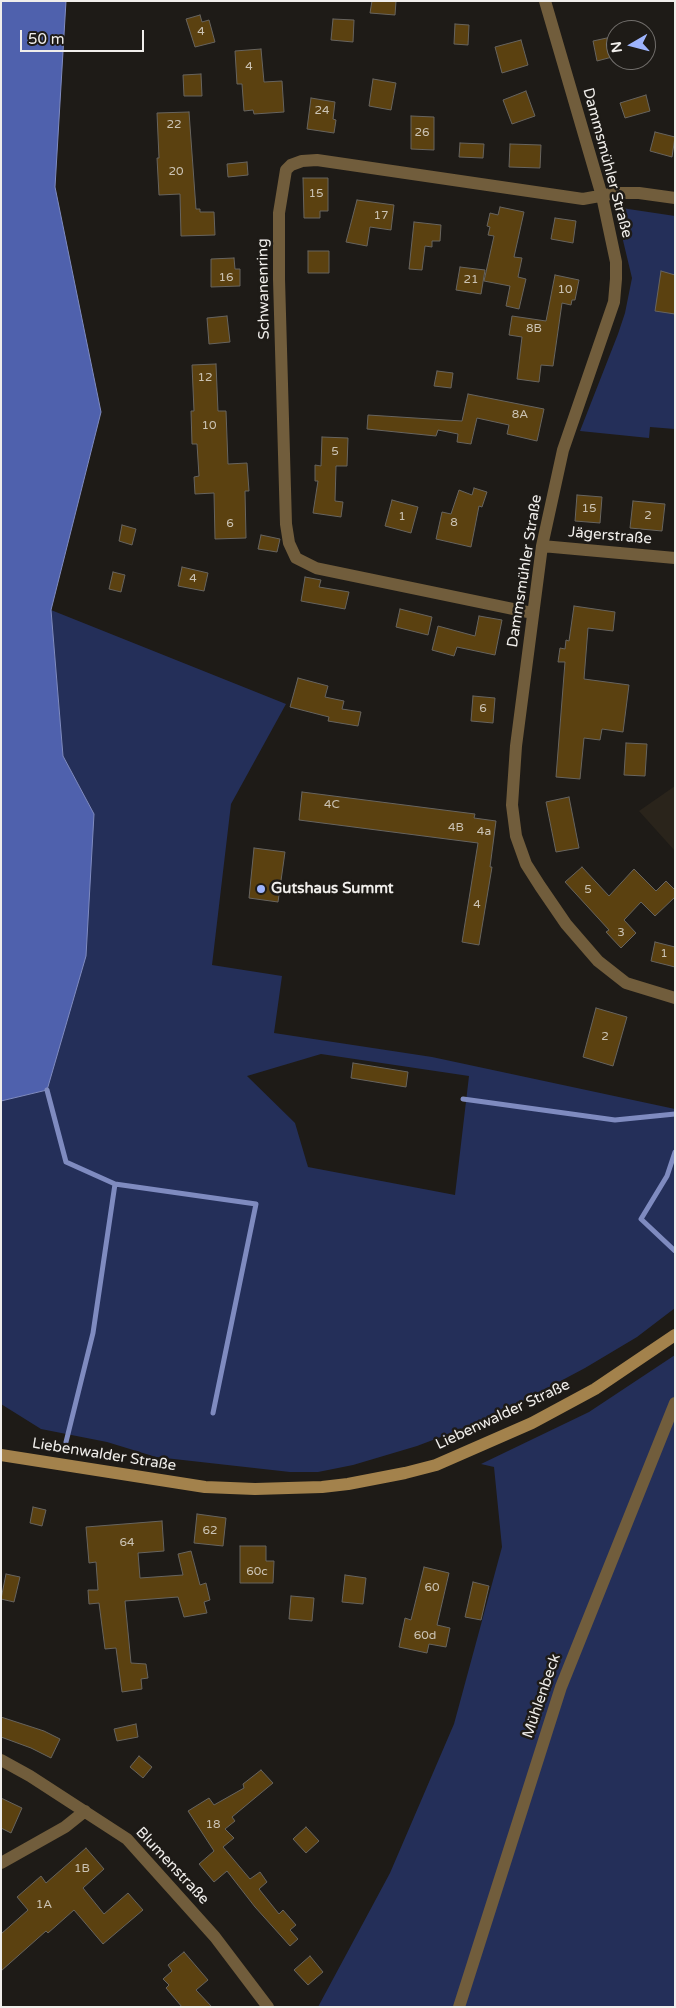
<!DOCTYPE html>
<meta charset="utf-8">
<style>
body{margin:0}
#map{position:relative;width:676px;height:2008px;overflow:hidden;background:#1e1b17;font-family:"Varela Round",sans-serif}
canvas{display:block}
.frame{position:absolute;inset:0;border:2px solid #f0eeeb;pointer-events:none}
.north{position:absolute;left:606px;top:20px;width:50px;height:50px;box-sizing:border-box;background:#1e1b17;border:1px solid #726f6c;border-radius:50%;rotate:262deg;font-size:14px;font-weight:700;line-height:20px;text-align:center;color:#f0eeeb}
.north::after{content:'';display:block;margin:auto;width:18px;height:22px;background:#9eb4fd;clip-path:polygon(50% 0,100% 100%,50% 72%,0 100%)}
.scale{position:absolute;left:20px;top:30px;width:124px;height:22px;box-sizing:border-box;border:2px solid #f0eeeb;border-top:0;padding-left:6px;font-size:15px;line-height:18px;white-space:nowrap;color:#f0eeeb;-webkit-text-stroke:4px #1e1b17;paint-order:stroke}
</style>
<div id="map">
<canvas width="676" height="2008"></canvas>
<div class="frame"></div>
<div class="north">N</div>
<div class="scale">50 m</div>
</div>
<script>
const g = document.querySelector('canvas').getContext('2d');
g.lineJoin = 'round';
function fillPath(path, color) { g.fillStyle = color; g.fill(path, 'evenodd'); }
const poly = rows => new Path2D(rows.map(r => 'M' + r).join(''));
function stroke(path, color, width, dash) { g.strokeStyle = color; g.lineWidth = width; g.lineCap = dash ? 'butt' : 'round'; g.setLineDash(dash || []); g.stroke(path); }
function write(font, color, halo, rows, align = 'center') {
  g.font = font + ' "Varela Round",sans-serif'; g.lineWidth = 5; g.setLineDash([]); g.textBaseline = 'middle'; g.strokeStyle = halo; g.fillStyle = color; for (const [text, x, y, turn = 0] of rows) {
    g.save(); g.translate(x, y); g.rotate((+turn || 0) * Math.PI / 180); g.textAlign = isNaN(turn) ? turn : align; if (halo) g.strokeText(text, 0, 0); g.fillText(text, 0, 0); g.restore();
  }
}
fillPath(poly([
 [675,786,675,851,639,811]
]), '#2a241b');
fillPath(poly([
 [615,207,675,216,675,429,650,427,649,438,580,431,618,334,625,313,632,278],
 [51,610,286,704,231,804,212,965,282,976,274,1033,432,1057,675,1109,675,1308,637,1337,585,1368,491,1418,417,1446,353,1465,318,1472,290,1472,156,1457,107,1442,41,1429,1,1404,1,1101,47,1090,94,814,63,756],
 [321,1054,469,1076,455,1195,308,1167,295,1123,247,1076],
 [675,1355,675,2007,318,2007,390,1873,454,1724,502,1547,494,1467,481,1464,589,1412]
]), '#242f59');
const water = poly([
 [1,1,66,1,55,187,101,412,51,610,63,756,94,814,86,956,47,1090,1,1101,1,1]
]);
fillPath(water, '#4f61ad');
stroke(water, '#7f8bc0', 1);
stroke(poly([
 [47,1090,66,1162,115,1184,93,1333,66,1442],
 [463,1099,615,1120,675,1114],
 [675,1152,667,1176,641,1219,675,1251],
 [115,1184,256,1204,213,1413]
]), '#7f8bc0', 5);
const building = poly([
 [372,1,396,1,395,15,370,13,372,1],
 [200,15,202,22,209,20,215,42,195,47,186,19,200,15],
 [333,19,354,20,353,42,331,40,333,19],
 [455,24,469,25,468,45,454,44,455,24],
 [616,36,616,56,597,61,593,41,616,36],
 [521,40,528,65,502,73,495,47,521,40],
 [261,49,264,82,282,81,284,112,254,114,253,110,244,111,242,84,237,84,235,51,261,49],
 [201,74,202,96,184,96,183,75,201,74],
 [373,79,396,83,391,110,369,106,373,79],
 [526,91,535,116,512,124,503,100,526,91],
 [646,95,650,111,625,118,620,103,646,95],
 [311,98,335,102,333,119,336,120,334,133,307,129,311,98],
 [189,112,196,209,200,209,200,212,214,212,215,235,181,236,180,194,159,195,157,158,159,158,157,113,189,112],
 [411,116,434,117,434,150,411,149,411,116],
 [655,132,675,137,672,157,650,151,655,132],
 [460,143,484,144,483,158,459,157,460,143],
 [510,144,541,145,540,168,509,167,510,144],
 [247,162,248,175,228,177,227,164,247,162],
 [303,178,328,178,328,211,320,211,320,218,304,218,303,178],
 [357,200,394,205,391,230,370,227,367,246,346,242,357,200],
 [500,207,524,212,514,257,522,258,518,277,526,279,519,309,506,306,510,286,484,281,494,236,488,235,490,227,487,226,490,213,498,215,500,207],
 [555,218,576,221,573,243,551,239,555,218],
 [414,222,441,225,440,241,432,241,432,247,425,246,422,270,409,269,414,222],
 [308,251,329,251,329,273,308,273,308,251],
 [234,258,235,269,240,269,240,286,211,287,211,259,234,258],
 [460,267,485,270,481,294,456,290,460,267],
 [661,271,675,275,675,314,655,311,661,271],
 [555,275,579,280,575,300,572,300,571,305,562,303,553,366,541,365,539,382,517,379,522,337,509,335,512,316,546,321,555,275],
 [227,316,230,342,209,344,207,318,227,316],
 [216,364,218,411,226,411,228,464,247,463,249,491,245,491,246,538,215,539,214,493,195,494,194,477,199,476,197,444,192,444,191,411,194,411,192,365,216,364],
 [437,371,453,373,451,388,434,386,437,371],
 [468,394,544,409,537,441,507,434,509,425,477,418,471,444,457,442,458,434,438,430,436,436,367,429,368,415,462,421,468,394],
 [322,437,348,438,347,466,336,466,335,501,343,502,341,517,313,513,318,481,315,481,315,465,321,466,322,437],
 [474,488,487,492,482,507,479,506,471,547,436,539,442,512,451,514,459,490,472,495,474,488],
 [577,495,602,497,600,523,575,521,577,495],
 [392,500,418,507,411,533,385,526,392,500],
 [633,501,665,504,662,531,630,528,633,501],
 [122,525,136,529,132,545,119,541,122,525],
 [261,535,280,539,277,552,258,549,261,535],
 [182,567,208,573,204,591,178,586,182,567],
 [113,572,125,575,121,592,109,589,113,572],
 [305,577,321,580,319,587,349,592,345,609,301,601,305,577],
 [574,606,615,612,613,631,588,628,584,679,629,685,623,732,602,729,600,740,584,738,580,779,556,777,565,662,558,662,560,648,565,649,566,640,569,641,574,606],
 [400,609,432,617,428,635,396,627,400,609],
 [479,616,502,620,495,655,457,647,454,656,432,650,438,626,475,636,479,616],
 [298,678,328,686,325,697,344,701,342,709,361,712,358,726,328,721,329,717,290,707,298,678],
 [473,696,495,698,493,723,471,721,473,696],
 [626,743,647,744,645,776,624,775,626,743],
 [302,792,475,814,474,818,496,821,490,867,492,867,479,945,462,942,478,843,299,820,302,792],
 [569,797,579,848,556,852,546,802,569,797],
 [254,848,285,852,278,902,249,898,254,848],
 [582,867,609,896,634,869,656,891,666,881,675,890,675,897,655,916,641,902,624,920,636,933,621,948,606,932,609,930,565,882,582,867],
 [655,942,675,947,675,967,651,961,655,942],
 [596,1008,627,1017,613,1066,583,1057,596,1008],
 [353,1063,408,1072,406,1087,351,1078,353,1063],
 [33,1507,46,1510,42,1526,30,1523,33,1507],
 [197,1514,226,1518,223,1546,194,1543,197,1514],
 [162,1521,164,1551,138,1553,140,1578,183,1575,178,1554,191,1551,200,1585,206,1583,210,1600,204,1602,207,1613,184,1617,178,1597,125,1601,131,1663,146,1664,148,1678,141,1679,142,1689,122,1692,116,1648,105,1649,99,1603,89,1604,88,1590,98,1590,96,1562,89,1563,86,1527,162,1521],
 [240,1546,266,1546,266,1561,274,1561,273,1583,240,1583,240,1546],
 [424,1567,449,1573,437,1625,450,1628,446,1647,429,1644,427,1653,399,1647,405,1618,411,1620,424,1567],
 [6,1574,20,1577,14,1602,1,1599,6,1574],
 [345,1575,366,1578,363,1604,342,1602,345,1575],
 [473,1582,489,1586,481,1620,465,1617,473,1582],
 [291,1596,314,1598,312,1621,289,1619,291,1596],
 [1,1717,44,1731,60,1739,51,1758,31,1748,1,1737,1,1717],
 [136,1724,138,1737,117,1741,114,1729,136,1724],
 [139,1756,152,1767,143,1778,130,1767,139,1756],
 [261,1770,273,1783,232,1817,235,1821,225,1829,234,1838,223,1847,250,1879,260,1872,267,1882,259,1889,279,1914,283,1910,296,1925,290,1930,298,1939,290,1946,255,1907,227,1871,214,1882,199,1864,214,1851,188,1811,209,1798,214,1805,244,1788,243,1784,261,1770],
 [1,1798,22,1808,11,1833,1,1828,1,1798],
 [306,1827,319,1841,306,1853,293,1839,306,1827],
 [86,1848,104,1869,83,1888,104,1914,128,1893,143,1910,103,1944,74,1910,48,1933,46,1931,1,1971,1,1934,28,1910,17,1897,41,1876,46,1883,86,1848],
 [184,1952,208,1980,196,1990,212,2007,182,2007,166,1988,169,1985,163,1979,172,1971,168,1965,184,1952],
 [310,1956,323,1972,308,1985,294,1970,310,1956]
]);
fillPath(building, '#5b4110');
stroke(building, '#67645f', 1);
stroke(poly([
 [545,1,602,196,616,262,616,279,614,302,563,450,542,546,516,746,512,805,516,836,526,864,540,886,566,924,598,961,626,983,675,998],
 [542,546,675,558],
 [533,613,316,568,296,558,289,543,286,524,279,279,279,213,286,170,291,165,302,161,317,160,583,199,616,193,639,193,675,198],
 [1,1760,30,1776,127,1839,215,1937,268,2007],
 [1,1863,65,1827,85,1811],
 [459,2007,561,1687,675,1403]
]), '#715d3c', 12);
stroke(poly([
 [1,1455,205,1487,255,1489,322,1487,348,1484,405,1473,436,1465,532,1423,595,1389,675,1335]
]), '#a3824c', 12);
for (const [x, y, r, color] of [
 [261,889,5,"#9eb4fd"]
]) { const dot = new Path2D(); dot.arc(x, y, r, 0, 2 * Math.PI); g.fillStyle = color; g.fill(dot); stroke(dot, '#1e1b17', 2); }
write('12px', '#cbc3b4', null, [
 ["4",201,32],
 ["4",249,67],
 ["24",322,111],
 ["22",174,125],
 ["26",422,133],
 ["20",176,172],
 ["15",316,194],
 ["17",381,216],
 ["16",226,278],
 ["21",471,280],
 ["10",565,290],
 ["8B",534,329],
 ["12",205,378],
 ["8A",520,415],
 ["10",209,426],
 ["5",335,452],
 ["15",589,509],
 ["2",648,516],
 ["1",402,517],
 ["8",454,523],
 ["6",230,524],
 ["4",193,579],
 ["6",483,709],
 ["4C",332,805],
 ["4B",456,828],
 ["4a",484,832],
 ["5",588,890],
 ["4",477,905],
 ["3",621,933],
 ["1",664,954],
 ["2",605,1037],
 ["62",210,1531],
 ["64",127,1543],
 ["60c",257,1572],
 ["60",432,1588],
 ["60d",425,1636],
 ["18",213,1825],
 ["1B",82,1869],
 ["1A",44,1905]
]);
write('15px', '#f0eeeb', '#1e1b17', [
 ["Dammsmühler Straße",607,163,75],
 ["Schwanenring",264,289,-91],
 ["Jägerstraße",610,536,5],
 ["Dammsmühler Straße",525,571,-81],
 ["Liebenwalder Straße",503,1415,-25],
 ["Liebenwalder Straße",104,1455,9],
 ["Mühlenbeck",542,1696,-71],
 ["Blumenstraße",172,1866,47]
]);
write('bold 15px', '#f0eeeb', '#1e1b17', [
 ["Gutshaus Summt",271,889]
], 'left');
</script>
